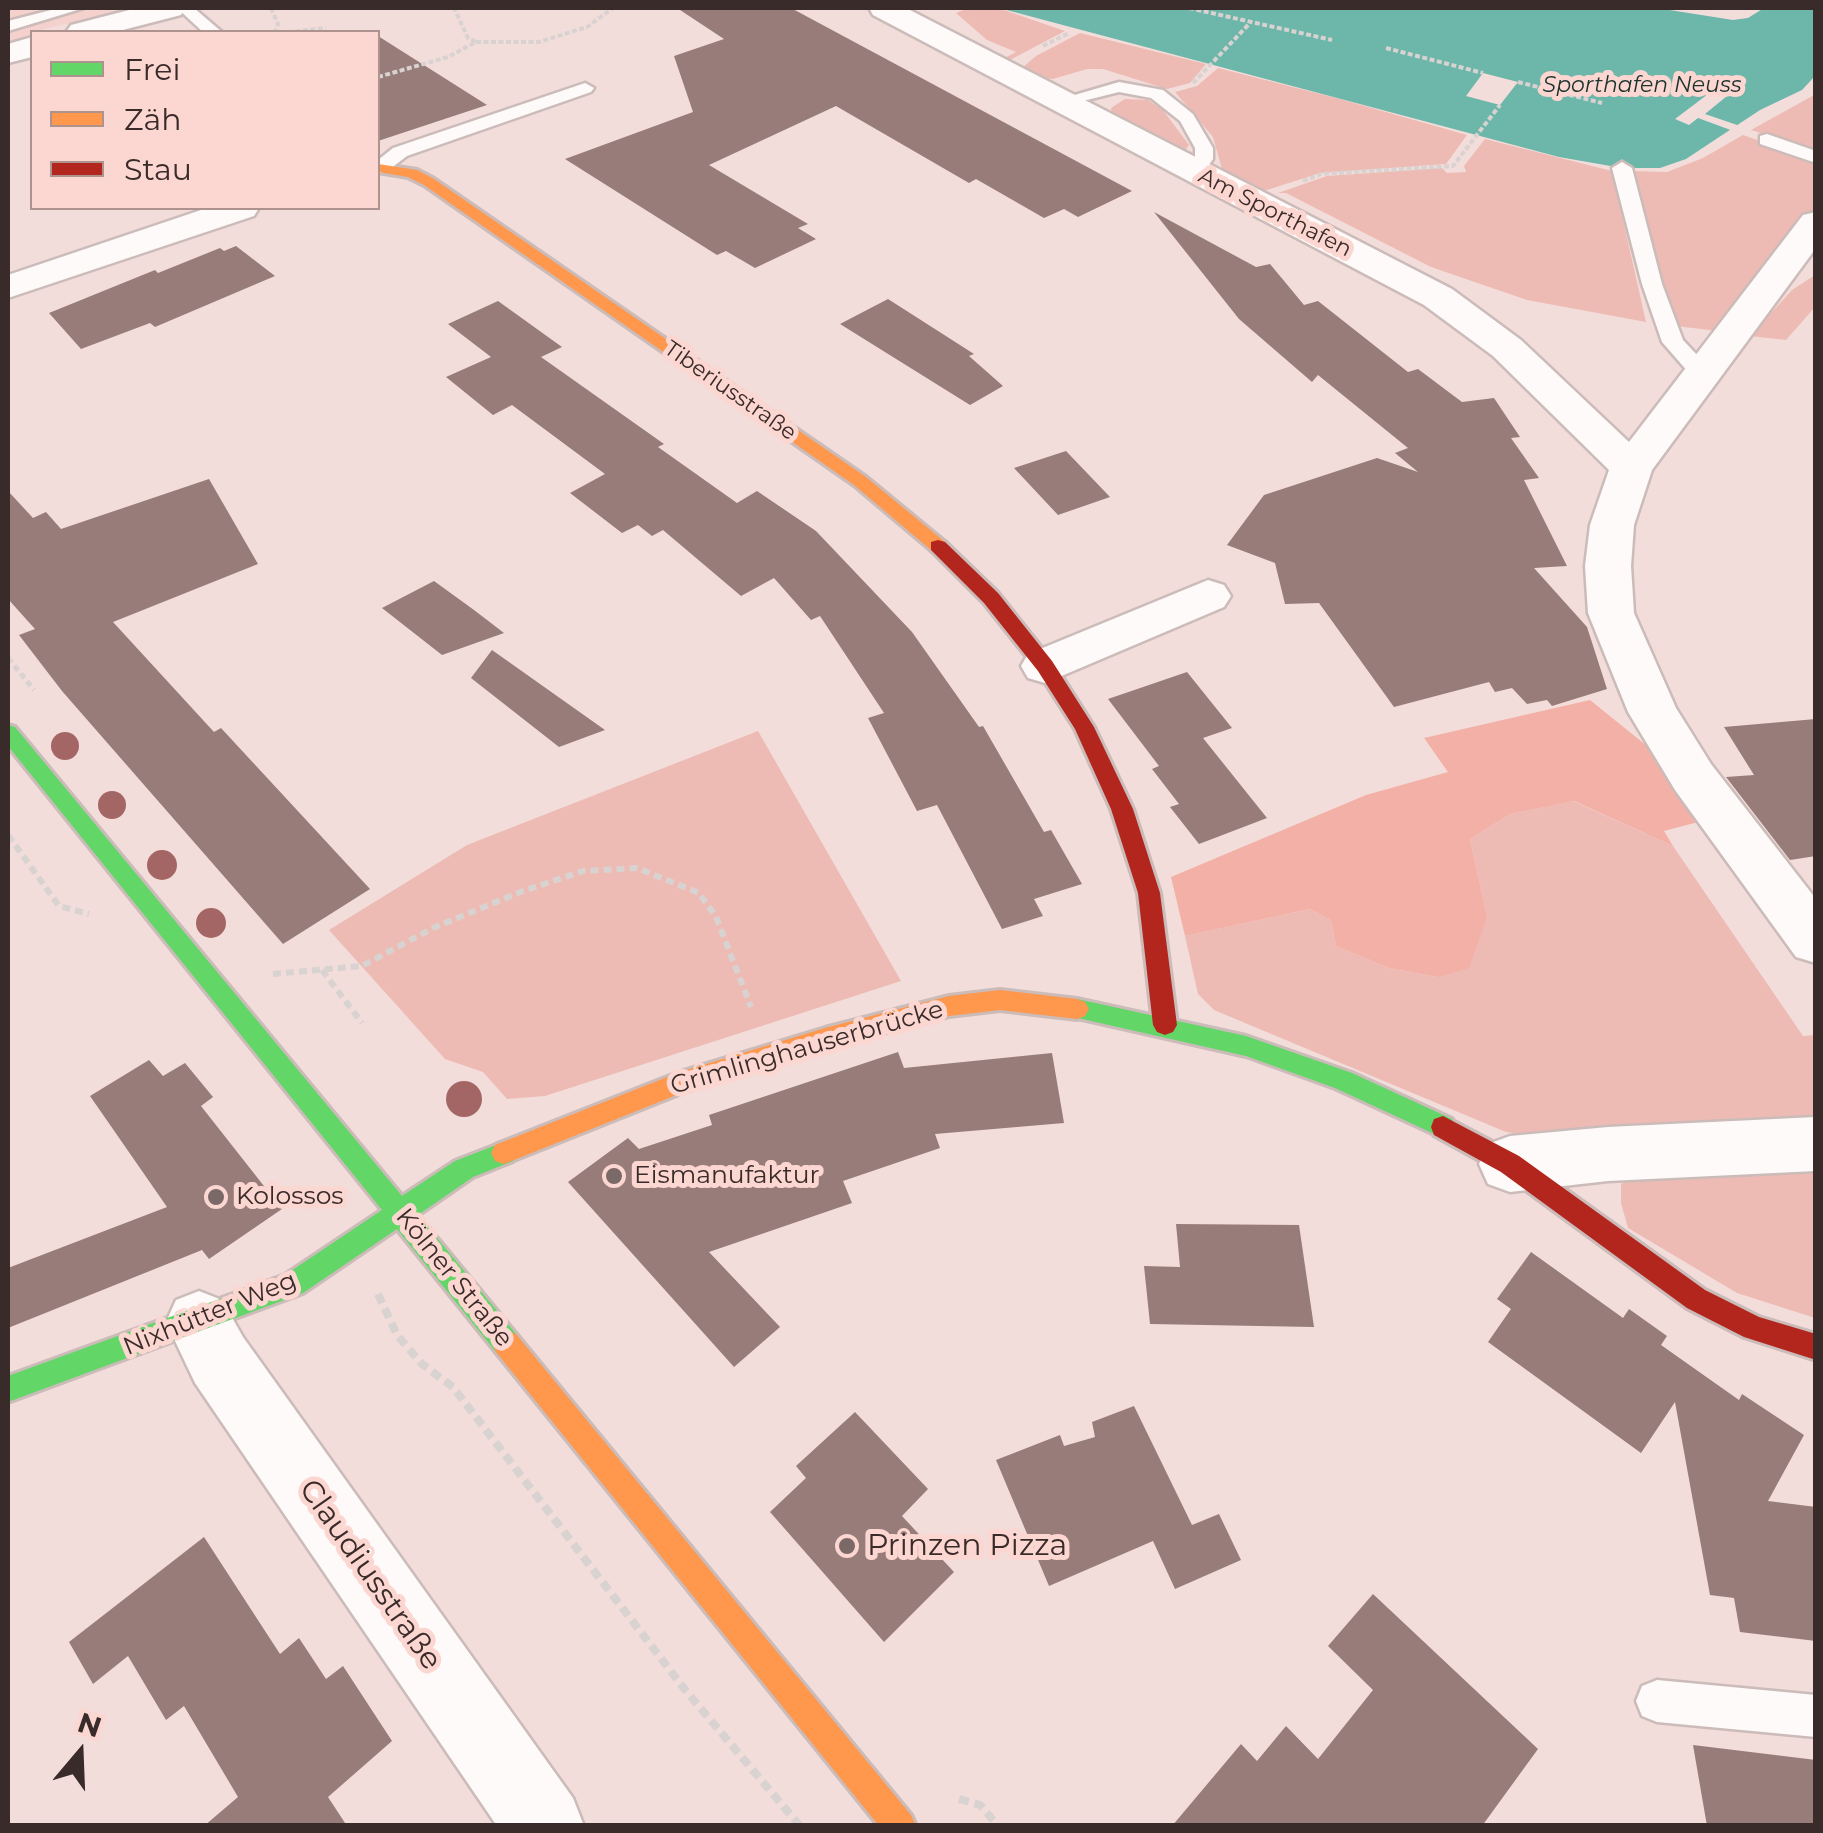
<!DOCTYPE html>
<meta charset="utf-8">
<style>
body{margin:0}
#map{position:relative;width:1823px;height:1833px;overflow:hidden;background:#f2ddda;font-family:Montserrat,sans-serif}
canvas{display:block}
.frame{position:absolute;inset:0;border:10px solid #392b29;pointer-events:none}
.legend{position:absolute;left:30px;top:30px;width:350px;height:180px;box-sizing:border-box;background:#fcd6d0;border:2px solid #ae928d;margin:0;padding:12px 18px;list-style:none;font-size:30px;color:#392b29}
.legend li{display:flex;align-items:center;gap:20px;height:50px}
.legend b{width:50px;border:2px solid #ae928d}
.north{position:absolute;left:30px;top:1703px;width:100px;height:100px;-webkit-text-stroke:8px #fcd6d0;paint-order:stroke;rotate:19deg;font-size:28px;font-weight:700;line-height:40px;text-align:center;color:#392b29}
.north::after{content:'';display:block;margin:auto;width:35px;height:45px;background:#392b29;clip-path:polygon(50% 0,100% 100%,50% 72%,0 100%)}
</style>
<div id="map">
<canvas width="1823" height="1833"></canvas>
<div class="frame"></div>
<ul class="legend">
<li><b style="height:12px;background:#63d668"></b>Frei</li>
<li><b style="height:12px;background:#ff974d"></b>Zäh</li>
<li><b style="height:12px;background:#b3261e"></b>Stau</li>
</ul>
<div class="north">N</div>
</div>
<script>
const g = document.querySelector('canvas').getContext('2d');
g.lineJoin = 'round';
function fillPath(path, color) { g.fillStyle = color; g.fill(path, 'evenodd'); }
const poly = rows => new Path2D(rows.map(r => 'M' + r).join(''));
function stroke(path, color, width, dash) { g.strokeStyle = color; g.lineWidth = width; g.lineCap = dash ? 'butt' : 'round'; g.setLineDash(dash || []); g.stroke(path); }
function write(font, color, halo, rows, align = 'center') {
  g.font = font + ' Montserrat,sans-serif'; g.lineWidth = 10; g.setLineDash([]); g.textBaseline = 'middle'; g.strokeStyle = halo; g.fillStyle = color; for (const [text, x, y, turn = 0] of rows) {
    g.save(); g.translate(x, y); g.rotate((+turn || 0) * Math.PI / 180); g.textAlign = isNaN(turn) ? turn : align; if (halo) g.strokeText(text, 0, 0); g.fillText(text, 0, 0); g.restore();
  }
}
fillPath(poly([
 [8,8,133,8,32,32,32,36,8,43]
]), '#f4d1cc');
fillPath(poly([
 [968,8,998,8,1065,31,1008,61,1003,59,1016,52,987,40,956,13],
 [1080,33,1206,64,1190,83,1167,89,1103,69,1087,69,1053,79,1037,78,1022,68,1036,56],
 [1218,68,1340,99,1467,135,1446,164,1320,173,1264,191,1222,169,1213,137,1175,92,1197,86],
 [1815,93,1815,150,1751,130,1814,95],
 [1125,99,1148,100,1163,110,1189,145,1184,152,1112,118,1111,108],
 [1743,135,1806,157,1815,166,1815,208,1718,331,1676,326,1631,171,1667,172,1703,158],
 [1485,139,1612,171,1646,322,1527,300,1431,267,1286,193,1278,193,1327,176,1442,168,1447,173,1466,172,1464,166],
 [1815,275,1815,307,1786,340,1750,336,1792,290],
 [758,731,901,981,545,1096,507,1099,483,1072,445,1059,329,930,467,845],
 [1573,801,1673,846,1803,1036,1815,1035,1815,1122,1535,1136,1506,1132,1214,1010,1198,994,1185,936,1310,909,1331,920,1336,946,1389,968,1437,977,1487,917,1470,839,1510,814],
 [1815,1162,1815,1318,1737,1293,1628,1228,1621,1203,1621,1184,1638,1174]
]), '#edbbb4');
fillPath(poly([
 [1590,700,1652,750,1702,821,1664,831,1673,846,1574,801,1510,814,1470,839,1487,917,1469,968,1437,977,1389,968,1336,946,1331,920,1310,909,1185,936,1171,877,1366,795,1448,772,1424,738]
]), '#f3b0a7');
fillPath(poly([
 [999,8,1657,8,1733,20,1748,18,1764,8,1815,8,1815,76,1802,90,1760,110,1686,159,1660,168,1622,168,1559,157]
]), '#6cb6aa');
fillPath(poly([
 [1483,73,1518,82,1500,105,1466,96],
 [1712,91,1727,96,1705,114,1743,127,1736,132,1698,118,1689,125,1675,119]
]), '#f2ddda');
fillPath(poly([
 [677,8,791,8,1132,191,1078,217,1064,209,1044,218,976,179,969,183,836,106,709,165,808,224,798,228,816,239,755,268,726,251,717,255,565,159,693,112,674,56,724,39],
 [378,36,487,105,378,141],
 [1154,212,1256,267,1270,264,1304,305,1318,301,1408,372,1418,369,1462,402,1494,398,1520,437,1511,438,1539,478,1524,480,1567,566,1534,568,1587,627,1607,689,1552,706,1547,700,1527,704,1512,688,1495,692,1489,682,1394,707,1319,603,1285,604,1275,563,1227,545,1264,495,1377,458,1418,472,1395,453,1408,448,1318,375,1312,382,1239,319],
 [236,246,275,276,155,327,150,323,81,349,49,313,155,270,158,273,220,248,224,251],
 [888,299,974,354,969,356,1003,386,970,405,840,324],
 [498,301,562,347,541,357,664,444,658,447,737,503,757,491,816,531,912,632,979,727,983,726,1044,832,1051,830,1082,884,1034,899,1043,916,1002,929,937,805,917,811,868,718,884,713,820,616,811,620,774,578,741,596,663,530,652,536,638,525,622,533,570,493,605,474,512,405,493,415,446,377,491,357,448,324],
 [1066,451,1110,497,1058,515,1014,468],
 [209,479,258,564,113,622,214,732,221,728,370,889,283,944,62,691,19,635,35,629,8,599,8,491,33,518,46,512,61,529],
 [434,581,474,610,504,633,442,655,382,608],
 [492,650,605,730,559,747,471,678],
 [1187,672,1232,728,1203,738,1267,818,1199,844,1170,807,1179,804,1152,769,1159,766,1108,699],
 [1816,719,1816,856,1790,860,1726,777,1754,775,1724,727],
 [898,1052,904,1068,1052,1053,1064,1123,935,1134,940,1148,843,1181,852,1203,709,1252,780,1327,734,1367,568,1182,628,1138,639,1149,712,1125,709,1115],
 [149,1060,163,1076,185,1063,213,1097,201,1106,282,1209,209,1259,202,1250,8,1328,8,1268,167,1207,90,1096],
 [1176,1224,1299,1225,1314,1327,1150,1324,1144,1266,1180,1267],
 [1531,1252,1623,1318,1629,1309,1667,1336,1661,1345,1739,1400,1742,1394,1804,1435,1768,1501,1816,1507,1816,1641,1740,1632,1734,1598,1710,1595,1675,1402,1641,1453,1488,1342,1511,1309,1497,1299],
 [1134,1406,1192,1525,1219,1514,1241,1560,1175,1589,1153,1541,1049,1586,996,1460,1060,1435,1064,1446,1095,1437,1092,1422],
 [855,1412,928,1489,902,1516,954,1572,884,1642,770,1512,806,1478,796,1466],
 [204,1537,280,1654,299,1638,326,1679,343,1666,392,1741,328,1797,347,1826,204,1826,238,1797,184,1706,166,1720,128,1656,93,1684,69,1642],
 [1373,1594,1538,1749,1482,1826,1172,1826,1241,1744,1257,1761,1286,1726,1318,1759,1373,1690,1328,1646],
 [1693,1745,1816,1760,1816,1826,1707,1826]
]), '#977c7a');
const lane = poly([
 [59,8,84,8,8,31,8,21,59,8],
 [177,8,194,8,222,32,203,32,177,8],
 [1119,82,1163,90,1193,114,1213,148,1213,159,1202,175,1188,175,1185,171,1195,159,1195,148,1180,121,1151,98,1119,92,1063,106,1054,101,1119,82],
 [585,83,594,88,591,92,407,156,386,172,378,173,378,160,393,148,585,83],
 [1767,134,1816,151,1816,163,1760,144,1760,136,1767,134],
 [1622,162,1632,168,1662,284,1683,340,1712,371,1715,376,1712,381,1696,381,1662,342,1642,284,1612,168,1622,162],
 [1657,1680,1816,1695,1816,1737,1657,1722,1642,1716,1636,1701,1642,1686,1657,1680]
]);
const street = poly([
 [137,8,185,8,181,15,115,32,66,32,71,25,137,8],
 [869,8,906,8,1452,289,1521,340,1629,442,1803,215,1816,212,1816,248,1652,470,1634,525,1631,566,1634,613,1676,708,1711,764,1816,899,1816,963,1796,957,1675,790,1628,712,1588,613,1585,566,1590,525,1609,470,1493,356,1424,305,873,15,869,8],
 [32,37,32,57,8,63,8,44,32,37],
 [207,208,259,208,254,216,8,298,8,275,207,208],
 [1208,580,1224,585,1231,596,1224,607,1045,683,1028,678,1021,666,1028,654,1208,580],
 [1816,1117,1816,1171,1608,1181,1510,1192,1488,1184,1479,1164,1488,1144,1510,1136,1608,1127,1816,1117],
 [199,1291,222,1300,243,1337,573,1798,584,1826,497,1826,195,1383,166,1322,176,1300,199,1291]
]);
const fast = poly([
 [8,725,15,727,402,1196,455,1161,504,1142,513,1145,517,1153,513,1161,473,1177,418,1215,516,1334,520,1343,516,1352,506,1356,496,1352,397,1229,303,1293,8,1402,8,1376,285,1275,382,1210,8,746,8,725],
 [1077,999,1246,1036,1352,1073,1452,1119,1455,1127,1452,1135,1443,1138,1335,1088,1246,1056,1069,1016,1065,1009,1069,1002,1077,999]
]);
const slow = poly([
 [378,164,417,170,434,179,866,477,945,542,945,550,931,550,854,485,424,185,408,177,378,172,378,164],
 [1000,990,1077,999,1085,1002,1089,1009,1085,1016,1077,1019,1000,1010,949,1016,825,1048,684,1092,504,1164,495,1161,491,1153,495,1145,680,1072,825,1028,949,996,1000,990],
 [506,1330,516,1334,911,1815,916,1826,879,1826,496,1352,492,1343,496,1334,506,1330]
]);
const jam = poly([
 [938,540,945,542,998,593,1052,661,1094,727,1133,809,1160,893,1177,1025,1173,1032,1165,1035,1157,1032,1153,1025,1138,893,1111,809,1075,729,1038,671,984,603,931,550,931,542,938,540],
 [1443,1116,1519,1156,1705,1290,1759,1317,1816,1334,1816,1360,1744,1337,1687,1308,1501,1172,1434,1135,1431,1127,1434,1119,1443,1116]
]);
stroke(lane, '#cbbbb9', 5);
stroke(street, '#cbbbb9', 5);
stroke(fast, '#cbbbb9', 6);
stroke(slow, '#cbbbb9', 6);
stroke(jam, '#cbbbb9', 6);
stroke(poly([
 [271,8,278,24,275,32],
 [1189,8,1332,40],
 [288,32,326,28],
 [476,42,539,42,587,27,613,8],
 [1043,46,1069,33],
 [1386,48,1483,73],
 [378,77,448,57,476,42,468,38,454,8],
 [1518,82,1602,103],
 [1193,83,1250,23],
 [1303,181,1321,174,1453,166,1500,105]
]), '#d8d2d1', 4, [5, 2.5]);
stroke(poly([
 [8,658,34,690]
]), '#d8d2d1', 5, [6, 4]);
stroke(poly([
 [8,835,59,906,89,914],
 [322,970,362,1023],
 [273,974,362,966,433,928,523,891,583,871,637,868,699,893,716,917,751,1007]
]), '#d8d2d1', 6, [8, 5]);
stroke(poly([
 [378,1294,397,1335,422,1364,453,1387,686,1691,800,1826],
 [959,1799,980,1805,998,1826]
]), '#d8d2d1', 8, [10, 6]);
fillPath(lane, '#fdfaf9');
fillPath(street, '#fdfaf9');
fillPath(fast, '#63d668');
fillPath(slow, '#ff974d');
fillPath(jam, '#b3261e');
g.fillStyle = '#a46664';
for (const [x, y, r] of [
 [65,746,14],
 [112,805,14],
 [162,865,15],
 [211,923,15],
 [464,1099,18]
]) { g.beginPath(); g.arc(x, y, r, 0, 2 * Math.PI); g.fill(); }
for (const [x, y, r, color] of [
 [614,1176,10,"#7a6967"],
 [216,1197,10,"#7a6967"],
 [847,1546,10,"#7a6967"]
]) { const dot = new Path2D(); dot.arc(x, y, r, 0, 2 * Math.PI); g.fillStyle = color; g.fill(dot); stroke(dot, '#fcd6d0', 4); }
write('italic 22px', '#1b332f', '#fcd6d0', [
 ["Sporthafen Neuss",1642,86]
]);
write('22px', '#392b29', '#fcd6d0', [
 ["Am Sporthafen",1275,213,27],
 ["Tiberiusstraße",730,391,35]
]);
write('25px', '#392b29', '#fcd6d0', [
 ["Grimlinghauserbrücke",807,1048,-16],
 ["Kölner Straße",454,1278,51],
 ["Nixhütter Weg",210,1314,-22]
]);
write('25px', '#392b29', '#fcd6d0', [
 ["Eismanufaktur",634,1176],
 ["Kolossos",236,1197]
], 'left');
write('30px', '#392b29', '#fcd6d0', [
 ["Prinzen Pizza",867,1546]
], 'left');
write('30px', '#392b29', '#fcd6d0', [
 ["Claudiusstraße",370,1575,55]
]);
</script>
